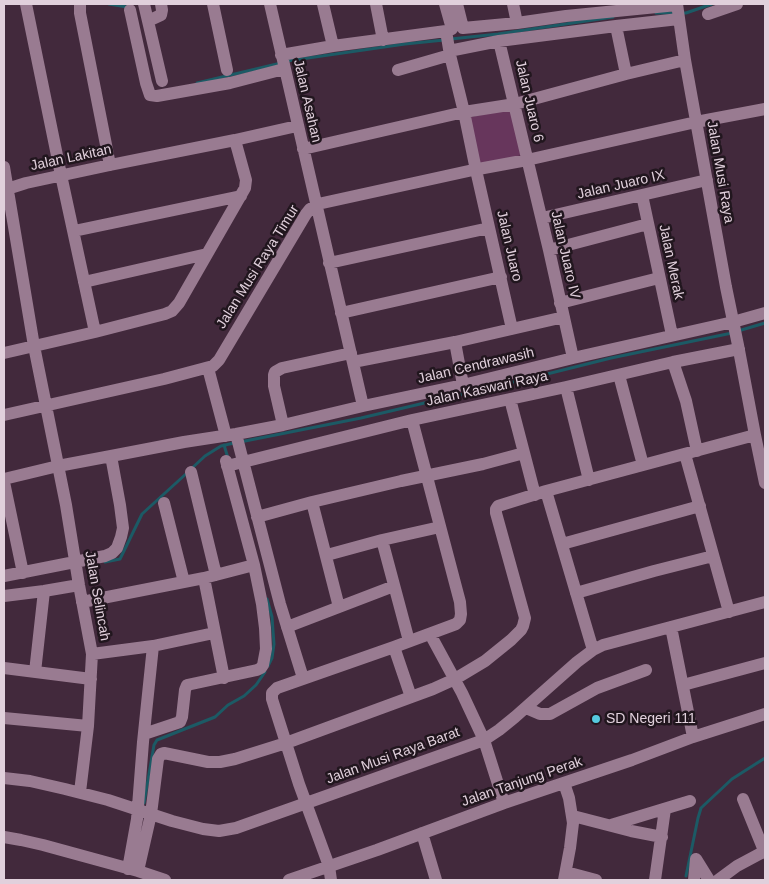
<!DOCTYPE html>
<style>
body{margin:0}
#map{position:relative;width:769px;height:884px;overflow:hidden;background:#42293c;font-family:Arial,sans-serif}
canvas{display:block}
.frame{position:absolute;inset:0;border:5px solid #e1d0dc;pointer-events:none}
</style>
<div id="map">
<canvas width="769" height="884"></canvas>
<div class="frame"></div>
</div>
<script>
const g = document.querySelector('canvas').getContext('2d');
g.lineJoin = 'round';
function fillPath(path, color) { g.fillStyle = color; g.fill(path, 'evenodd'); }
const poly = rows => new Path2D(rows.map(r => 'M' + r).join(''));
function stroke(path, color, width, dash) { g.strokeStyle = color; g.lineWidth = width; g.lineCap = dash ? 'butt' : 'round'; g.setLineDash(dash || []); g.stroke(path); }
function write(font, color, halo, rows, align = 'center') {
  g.font = font + ' Arial,sans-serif'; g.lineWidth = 5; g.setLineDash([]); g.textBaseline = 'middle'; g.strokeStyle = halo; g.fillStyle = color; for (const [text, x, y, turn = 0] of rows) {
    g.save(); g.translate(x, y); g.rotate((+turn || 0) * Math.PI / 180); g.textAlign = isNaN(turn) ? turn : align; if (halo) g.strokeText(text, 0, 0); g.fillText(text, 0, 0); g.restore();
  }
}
fillPath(poly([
 [511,108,522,155,479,166,467,118]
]), '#67365c');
stroke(poly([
 [109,4,127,7],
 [656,13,675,13],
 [681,13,686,13,712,4],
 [451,39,498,34,613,17],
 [287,61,405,44,444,40],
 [197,83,281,63],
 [738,331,765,323],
 [240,442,361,418,551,373,611,358,732,333],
 [224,445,228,458],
 [191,469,205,456,221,446,234,443],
 [105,562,120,559,142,514,187,473],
 [267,599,272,617,274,644,272,658,268,666],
 [144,803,154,745,157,740,215,717,228,705,244,696,256,685,265,672],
 [686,876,698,818,701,808,732,779,765,758]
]), '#1c5a65', 3);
stroke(poly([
 [26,4,61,175,95,332],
 [144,4,162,81],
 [213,4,227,70],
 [270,4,363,406],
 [323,4,333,46],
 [376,4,383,40],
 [457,4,463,28,517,23,566,16,677,5],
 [513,4,517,23],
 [677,4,685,60,726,287,738,345,755,435,765,483],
 [80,5,80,13,110,165],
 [130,10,146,83,150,95,157,96,230,83,284,69],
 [708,14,737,4],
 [148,21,161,15,162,10,161,4],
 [616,26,626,74],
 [446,31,450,55,464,112,476,170,512,329],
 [499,41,549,250,573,358],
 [449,51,499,41,616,26,679,19],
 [281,55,333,46,446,31,452,29,445,4],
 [398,70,450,55],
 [303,149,464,112,515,104,626,74,685,60],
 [4,167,34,346,66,505,79,585,92,654,88,726,80,792],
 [4,190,26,183,110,165,235,140,297,126],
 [642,195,672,335],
 [542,218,707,180],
 [74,231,241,196],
 [549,250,648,224],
 [329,263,489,228],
 [84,282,207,254],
 [560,303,659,278],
 [341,313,501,277],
 [455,342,463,385],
 [4,353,95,332,165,314,172,311,179,303,245,188,246,180,235,140],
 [353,362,455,342,564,317],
 [673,362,686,401,697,451],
 [208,368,226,436],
 [619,375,643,465],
 [566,387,589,480],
 [510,399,535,495],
 [4,415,164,379,213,366,219,360,306,214,310,209,318,204,473,170,527,160,696,122,765,109],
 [283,425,274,386,274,375,275,372,282,368,351,353],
 [236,434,280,604,303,678],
 [685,454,729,612],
 [227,466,412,420,566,387,673,362,739,349],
 [191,472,216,575],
 [4,479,58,466,111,456,184,442,236,434,283,425,363,406,463,385,573,358,733,322,765,313],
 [4,482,23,573],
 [546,491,593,650],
 [312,502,339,607],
 [164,503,184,582],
 [257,517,312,502,401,481,483,464,524,453],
 [382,540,409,641],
 [562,544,700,506],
 [327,555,382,540,440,527],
 [4,576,105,556,112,553,117,548,121,537,123,528,120,505,111,456],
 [204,578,224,678],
 [576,593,654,571,713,556],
 [4,596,44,591,79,585],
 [82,602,204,578,254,565],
 [287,627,394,586],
 [671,627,693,737],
 [430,634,462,693,484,740,504,803],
 [394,647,411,697],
 [92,654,153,646,214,633],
 [4,668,91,679],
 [35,672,44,591],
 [683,685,765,663],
 [526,708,540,714,550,714,597,688,646,670],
 [4,718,88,726],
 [144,734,180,722,182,717,185,690,187,685,257,670,261,668,263,665,266,649,265,628,262,604,254,565,226,461],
 [4,778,30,781,65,789,108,800,172,821,203,829,219,831,236,828,484,740,499,730,515,717,577,662,593,650,603,645,765,602],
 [564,783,569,798,573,823,570,848,564,880],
 [743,799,765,853],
 [573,816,631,831,662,837],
 [611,825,690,801],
 [422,833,436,880],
 [4,837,21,840,43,845,138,871,165,880],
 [696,859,709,880],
 [128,869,137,819,143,742,153,646],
 [138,871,151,814,158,759,161,754,164,753,208,762,220,762,235,759,286,743,433,689,455,679,485,661,511,640,521,630,523,626,525,618,496,513,496,509,498,506,546,491,755,435],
 [566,872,596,880],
 [289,880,377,850,504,803,632,760,693,737,765,714],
 [331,880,329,866,299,784,272,699,272,693,277,688,394,647,456,624,460,620,461,614,460,602,412,420],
 [655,880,665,809],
 [694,880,696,859],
 [718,880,737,866,765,851]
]), '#997b91', 12);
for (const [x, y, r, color] of [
 [596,719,5,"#55cadf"]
]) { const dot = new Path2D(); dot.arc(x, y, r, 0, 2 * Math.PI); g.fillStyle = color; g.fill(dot); stroke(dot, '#21161e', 2); }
write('14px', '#e1d0dc', '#21161e', [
 ["Jalan Asahan",307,101,77],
 ["Jalan Juaro 6",529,101,77],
 ["Jalan Lakitan",71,158,-12],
 ["Jalan Musi Raya",720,172,80],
 ["Jalan Juaro IX",621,185,-13],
 ["Jalan Juaro",509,246,77],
 ["Jalan Juaro IV",565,255,77],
 ["Jalan Merak",671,262,78],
 ["Jalan Musi Raya Timur",258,267,-58],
 ["Jalan Cendrawasih",476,366,-13],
 ["Jalan Kaswari Raya",487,389,-12],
 ["Jalan Selincah",97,596,80],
 ["Jalan Musi Raya Barat",393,756,-20],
 ["Jalan Tanjung Perak",522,782,-19]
]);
write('14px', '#e1d0dc', '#21161e', [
 ["SD Negeri 111",606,719]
], 'left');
</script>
